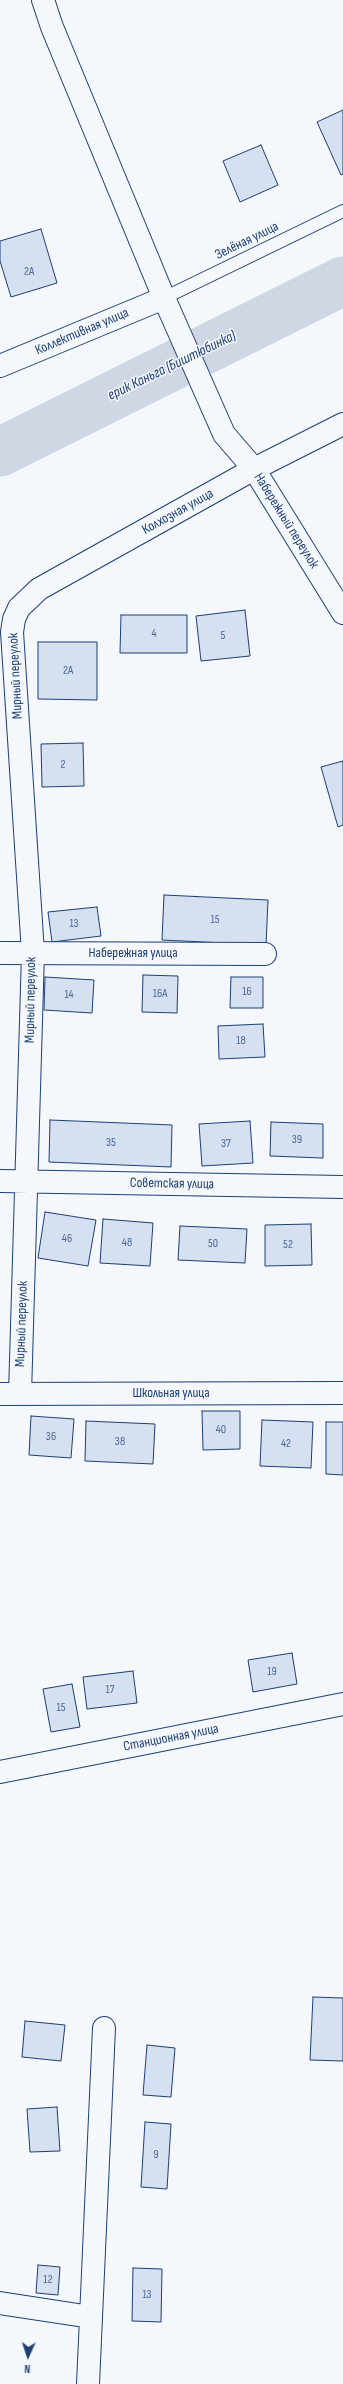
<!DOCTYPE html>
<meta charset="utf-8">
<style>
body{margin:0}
#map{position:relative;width:343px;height:2384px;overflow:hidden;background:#f4f7fb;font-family:"Sofia Sans Condensed",sans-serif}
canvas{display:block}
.north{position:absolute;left:8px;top:2336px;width:40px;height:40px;-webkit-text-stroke:3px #f4f7fb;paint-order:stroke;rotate:183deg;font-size:11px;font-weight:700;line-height:16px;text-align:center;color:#1d3f73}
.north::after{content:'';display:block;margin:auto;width:14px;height:18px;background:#1d3f73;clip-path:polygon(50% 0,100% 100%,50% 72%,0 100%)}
</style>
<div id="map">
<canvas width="343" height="2384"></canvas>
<div class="north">N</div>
</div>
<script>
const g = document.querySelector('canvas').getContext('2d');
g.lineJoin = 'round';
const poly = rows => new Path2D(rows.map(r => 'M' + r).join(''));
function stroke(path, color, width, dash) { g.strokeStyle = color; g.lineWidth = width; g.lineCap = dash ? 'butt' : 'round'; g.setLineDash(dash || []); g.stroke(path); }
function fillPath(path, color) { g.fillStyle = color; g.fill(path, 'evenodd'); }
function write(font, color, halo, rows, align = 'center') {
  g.font = font + ' "Sofia Sans Condensed",sans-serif'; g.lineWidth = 3; g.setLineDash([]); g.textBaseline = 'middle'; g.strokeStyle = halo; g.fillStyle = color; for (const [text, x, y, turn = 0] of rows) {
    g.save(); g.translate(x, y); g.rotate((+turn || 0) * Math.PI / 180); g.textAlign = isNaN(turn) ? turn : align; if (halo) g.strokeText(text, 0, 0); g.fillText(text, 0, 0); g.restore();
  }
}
stroke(poly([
 [0,452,343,281]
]), '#cfd7e4', 49);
const building = poly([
 [343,110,343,174,341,175,317,122,343,110],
 [261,145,278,185,240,202,223,161,261,145],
 [41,229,57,283,11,297,0,261,0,241,41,229],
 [245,610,250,656,201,661,196,616,245,610],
 [121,615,187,615,187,653,120,653,121,615],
 [38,642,97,642,97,700,38,699,38,642],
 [83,743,84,786,42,787,41,744,83,743],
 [343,761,343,825,338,827,321,767,343,761],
 [164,895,268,900,266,945,162,940,164,895],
 [97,907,101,936,52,942,48,912,97,907],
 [143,975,178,976,177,1013,142,1012,143,975],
 [45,977,94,980,92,1013,44,1010,45,977],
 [231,977,263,977,263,1008,230,1008,231,977],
 [263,1024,265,1057,219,1059,218,1026,263,1024],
 [50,1120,172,1125,171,1167,49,1162,50,1120],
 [250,1121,253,1163,202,1166,199,1124,250,1121],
 [271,1122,323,1124,323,1158,270,1156,271,1122],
 [45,1212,96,1220,88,1266,38,1258,45,1212],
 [103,1219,153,1223,150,1266,100,1263,103,1219],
 [311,1224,312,1265,265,1266,265,1225,311,1224],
 [180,1226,247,1229,245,1263,178,1260,180,1226],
 [202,1411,240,1411,240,1449,203,1450,202,1411],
 [31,1416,74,1419,71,1458,29,1455,31,1416],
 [262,1420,313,1422,311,1468,260,1466,262,1420],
 [86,1421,155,1424,153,1464,85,1461,86,1421],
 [326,1422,343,1422,343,1475,326,1474,326,1422],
 [292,1653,297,1684,253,1692,248,1660,292,1653],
 [133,1671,137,1703,87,1709,83,1677,133,1671],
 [72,1684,80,1727,51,1732,43,1689,72,1684],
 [313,1997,343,1998,343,2061,310,2060,313,1997],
 [25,2021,65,2025,61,2061,22,2057,25,2021],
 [147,2045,175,2048,171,2097,143,2095,147,2045],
 [57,2107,60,2151,30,2152,27,2109,57,2107],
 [145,2122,171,2124,167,2189,141,2187,145,2122],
 [38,2265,60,2267,58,2295,36,2293,38,2265],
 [133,2268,162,2269,161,2322,132,2321,133,2268]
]);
fillPath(building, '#d5e0f0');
stroke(building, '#1d3f73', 1);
const lane = poly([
 [164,298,343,211]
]);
const street = poly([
 [0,366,164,298,224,434,254,469,343,613],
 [0,953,265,954],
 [0,1181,343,1187],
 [0,1394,343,1393],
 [20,1394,33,953,12,632,14,619,19,608,39,589,254,469,343,424],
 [0,1772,343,1704],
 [0,2303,91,2317],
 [88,2384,104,2028]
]);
const secondary = poly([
 [43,0,52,27,164,298]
]);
stroke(lane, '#1d3f73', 14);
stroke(street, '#1d3f73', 24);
stroke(secondary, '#1d3f73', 24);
stroke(lane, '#f4f7fb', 12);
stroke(street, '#f4f7fb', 22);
stroke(secondary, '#f4f7fb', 22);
write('12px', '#4b6792', null, [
 ["2А",29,272],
 ["4",154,634],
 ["5",223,636],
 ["2А",68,671],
 ["2",63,765],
 ["15",215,920],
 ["13",74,924],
 ["16",247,992],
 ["16А",160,994],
 ["14",69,995],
 ["18",241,1041],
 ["39",297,1140],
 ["35",111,1143],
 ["37",226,1144],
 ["46",67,1239],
 ["48",127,1243],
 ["50",213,1244],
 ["52",288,1245],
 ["40",221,1430],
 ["36",51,1437],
 ["38",120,1442],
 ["42",286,1444],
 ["19",272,1672],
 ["17",110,1690],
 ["15",61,1708],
 ["9",156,2155],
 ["12",48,2280],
 ["13",147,2295]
]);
write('14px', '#1d3f73', '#f4f7fb', [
 ["Зелёная улица",247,241,-26],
 ["Коллективная улица",82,332,-23],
 ["Колхозная улица",178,512,-29],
 ["Набережный переулок",286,521,58],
 ["Мирный переулок",16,676,-93],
 ["Набережная улица",133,953],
 ["Мирный переулок",31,1000,-89],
 ["Советская улица",172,1184,1],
 ["Мирный переулок",22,1324,-88],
 ["Школьная улица",171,1393],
 ["Станционная улица",171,1738,-11]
]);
write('italic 15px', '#1d3f73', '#f4f7fb', [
 ["ерик Каньга (Биштюбинка)",172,366,-26]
]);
</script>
